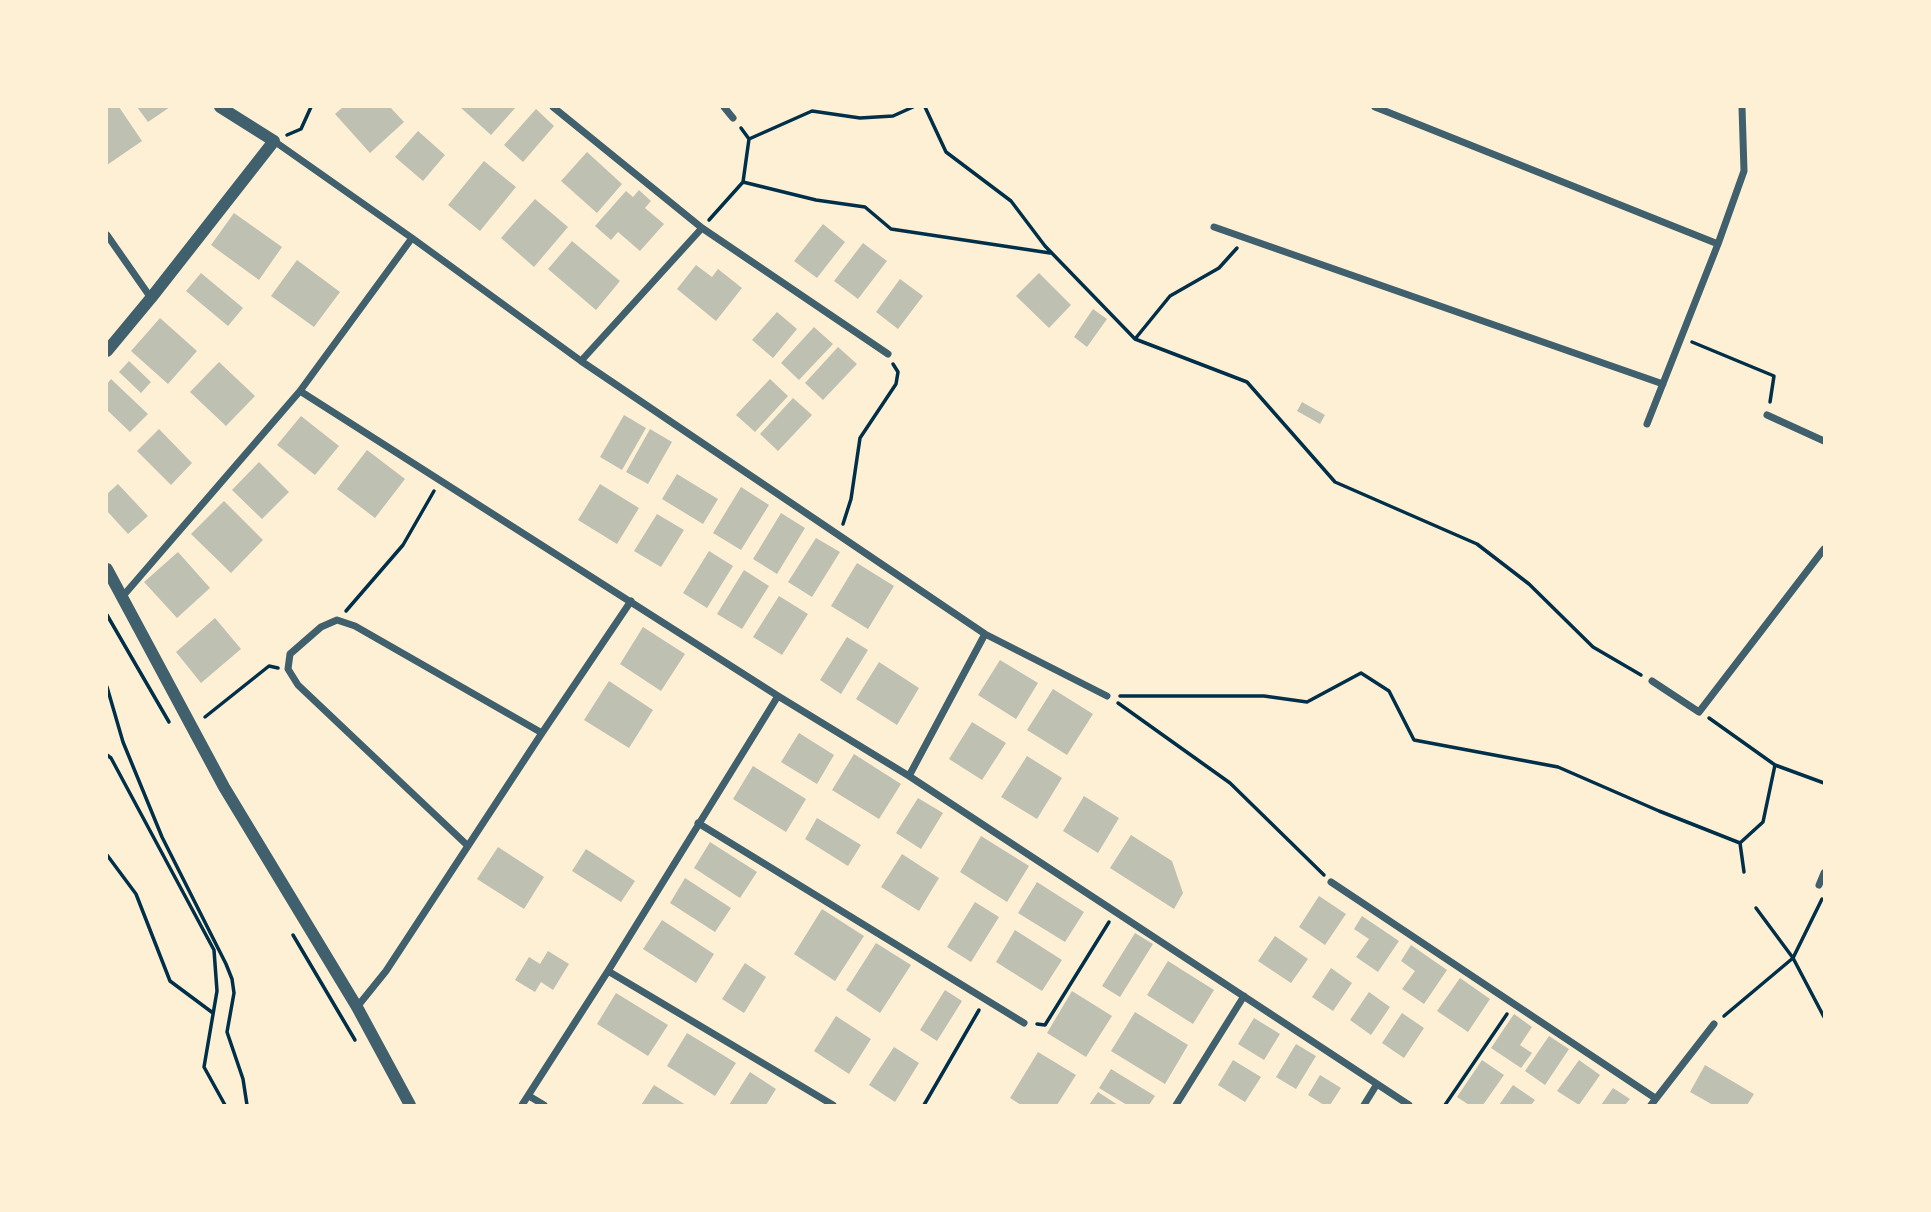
<!DOCTYPE html>
<style>
body{margin:0}
#map{position:relative;width:1931px;height:1212px;overflow:hidden;background:#fdf0d5;font-family:Cabin,sans-serif}
canvas{display:block}
.frame{position:absolute;inset:0;border:108px solid #fdf0d5;pointer-events:none}
</style>
<div id="map">
<canvas width="1931" height="1212"></canvas>
<div class="frame"></div>
</div>
<script>
const g = document.querySelector('canvas').getContext('2d');
g.lineJoin = 'round';
function fillPath(path, color) { g.fillStyle = color; g.fill(path, 'evenodd'); }
const poly = rows => new Path2D(rows.map(r => 'M' + r).join(''));
function stroke(path, color, width, dash) { g.strokeStyle = color; g.lineWidth = width; g.lineCap = dash ? 'butt' : 'round'; g.setLineDash(dash || []); g.stroke(path); }
fillPath(poly([
 [107,107,119,107,142,141,107,165],
 [137,107,170,107,148,122],
 [343,107,390,107,404,122,370,153,335,114],
 [460,107,516,107,491,135],
 [536,109,554,126,523,162,504,145],
 [418,131,445,155,423,181,395,157],
 [587,152,622,184,597,213,561,181],
 [484,161,516,187,480,231,448,205],
 [639,190,651,201,645,208,664,224,640,251,618,232,611,240,595,226,626,191,633,197],
 [535,199,568,227,534,267,501,238],
 [234,213,282,247,259,280,211,245],
 [823,224,845,242,817,278,794,261],
 [572,241,620,281,596,310,548,269],
 [863,243,887,261,858,299,834,281],
 [297,260,340,292,314,327,271,296],
 [696,265,712,277,718,269,742,288,716,321,677,289],
 [201,273,243,308,228,326,186,291],
 [1039,273,1071,305,1049,328,1016,296],
 [900,279,923,296,898,329,876,312],
 [1093,309,1107,319,1087,347,1074,337],
 [777,312,797,329,773,358,752,340],
 [160,318,197,351,168,384,131,351],
 [814,327,833,344,799,380,781,363],
 [838,347,857,364,823,400,805,383],
 [129,361,151,382,141,393,119,372],
 [219,362,255,396,226,426,190,392],
 [111,379,148,414,130,432,107,410,107,384],
 [770,379,788,396,755,432,736,415],
 [793,398,812,415,778,451,760,434],
 [1302,402,1325,415,1320,424,1297,411],
 [624,415,646,428,622,470,600,457],
 [301,416,339,446,315,475,277,445],
 [159,429,192,463,171,485,137,451],
 [650,429,672,442,648,484,626,472],
 [367,450,405,479,375,518,337,489],
 [259,462,289,492,262,519,232,490],
 [677,474,718,499,703,524,662,499],
 [118,484,148,516,128,534,107,511,107,494],
 [600,484,639,508,617,544,578,520],
 [741,487,769,505,741,550,713,533],
 [224,501,263,540,231,573,191,534],
 [781,513,805,528,777,574,753,559],
 [657,514,684,530,661,567,634,551],
 [816,538,840,552,812,597,788,582],
 [709,551,733,566,707,608,683,593],
 [178,552,210,588,177,618,144,582],
 [857,563,894,586,868,629,831,606],
 [744,570,769,586,742,629,717,614],
 [779,596,808,614,782,655,753,637],
 [215,618,241,649,201,683,176,652],
 [643,627,685,654,661,691,620,664],
 [847,637,868,650,841,694,820,680],
 [1000,660,1038,683,1016,719,978,695],
 [879,662,919,688,897,725,856,699],
 [609,681,653,710,629,748,584,720],
 [1053,689,1093,714,1067,755,1027,730],
 [972,722,1006,743,982,780,949,759],
 [799,733,834,755,817,784,781,762],
 [854,754,901,784,879,819,832,790],
 [1027,756,1062,778,1037,819,1001,797],
 [753,766,806,799,786,832,733,799],
 [1084,796,1119,818,1098,853,1063,831],
 [918,798,943,813,921,849,896,833],
 [817,818,861,845,848,866,805,839],
 [1131,835,1172,861,1183,893,1174,909,1110,868],
 [981,836,1029,866,1007,902,960,872],
 [710,842,757,872,740,898,694,868],
 [498,847,544,877,524,909,477,879],
 [586,849,635,881,621,902,572,871],
 [902,854,939,878,919,911,881,887],
 [685,878,731,908,715,932,670,903],
 [1037,882,1084,912,1065,942,1018,913],
 [1319,896,1346,914,1325,945,1299,927],
 [975,902,999,917,971,962,947,947],
 [822,909,864,936,835,981,794,954],
 [1362,916,1399,941,1378,972,1356,957,1369,939,1354,929],
 [662,920,714,954,696,983,643,949],
 [1015,930,1062,960,1042,991,996,962],
 [1135,933,1153,944,1120,997,1102,986],
 [1275,936,1308,959,1291,983,1258,961],
 [876,943,911,965,880,1013,846,990],
 [1411,945,1447,970,1424,1004,1402,989,1415,971,1401,961],
 [548,951,569,964,553,990,541,982,535,992,515,980,529,957,540,964],
 [1168,961,1214,990,1193,1024,1147,995],
 [745,963,766,977,744,1013,722,999],
 [1331,968,1352,983,1333,1011,1312,997],
 [1460,978,1490,999,1468,1032,1437,1011],
 [945,990,962,1001,937,1041,920,1030],
 [1072,991,1112,1016,1086,1057,1047,1033],
 [1369,992,1390,1007,1371,1035,1350,1020],
 [616,993,668,1025,648,1056,597,1024],
 [1135,1012,1188,1045,1165,1084,1111,1051],
 [1402,1013,1424,1028,1404,1058,1382,1043],
 [1514,1014,1532,1027,1520,1045,1532,1053,1521,1068,1491,1048],
 [836,1016,871,1039,849,1074,814,1051],
 [1254,1018,1280,1034,1264,1060,1238,1044],
 [687,1033,736,1063,715,1096,667,1066],
 [1549,1036,1569,1049,1545,1085,1525,1071],
 [1296,1044,1316,1056,1296,1089,1276,1077],
 [894,1047,919,1063,895,1102,869,1085],
 [1038,1052,1076,1075,1057,1105,1021,1105,1010,1098],
 [1233,1060,1261,1077,1245,1102,1218,1085],
 [1482,1060,1504,1075,1483,1105,1469,1105,1457,1097],
 [1579,1060,1600,1075,1579,1105,1557,1091],
 [1705,1065,1754,1094,1747,1105,1713,1105,1690,1092],
 [1111,1069,1155,1096,1149,1105,1127,1105,1099,1088],
 [750,1072,776,1089,766,1105,729,1105],
 [1320,1075,1341,1088,1330,1105,1324,1105,1308,1095],
 [654,1085,686,1105,641,1105],
 [1513,1085,1535,1100,1531,1105,1499,1105],
 [1613,1088,1630,1099,1625,1105,1601,1105],
 [1098,1092,1118,1105,1089,1105]
]), '#bec0b2');
stroke(poly([
 [925,107,946,152,1011,201,1045,246,1135,339,1247,382,1335,482,1477,544,1529,584,1593,647,1641,675],
 [287,135,301,129,311,107],
 [749,139,812,111,860,118,893,116,913,107],
 [743,182,816,200,865,207,891,229,1050,253],
 [709,220,743,182,749,139,741,128],
 [1135,339,1170,296,1219,268,1237,248],
 [1692,342,1774,376,1770,402],
 [843,524,851,499,860,438,896,384,898,372,893,364],
 [346,611,403,545,434,491],
 [107,615,169,722],
 [107,687,123,742,162,837,226,964,232,979,234,993,227,1032,243,1079,247,1105],
 [1120,696,1264,696,1307,702,1361,673,1389,691,1414,740,1558,767,1659,811,1740,843,1744,872],
 [1118,703,1230,783,1324,875],
 [205,717,269,666,278,668],
 [1709,718,1775,765,1763,822,1740,843],
 [107,755,111,758,214,950,217,991,204,1067,225,1105],
 [1775,765,1824,783],
 [107,855,136,894,170,981,213,1013],
 [1756,908,1793,958,1824,1017],
 [293,935,355,1040],
 [1724,1016,1793,958,1822,899],
 [1037,1024,1045,1025,1109,922],
 [924,1105,979,1010],
 [1445,1105,1507,1014]
]), '#003049', 3.5);
stroke(poly([
 [553,107,702,228,888,354],
 [724,107,733,118],
 [1375,107,1718,244],
 [274,141,412,238,581,361,985,634,1107,696],
 [1214,227,1663,384],
 [107,235,151,298],
 [581,361,702,228],
 [300,391,778,696,909,776,1409,1105],
 [1767,415,1824,441],
 [1647,424,1718,244,1744,171,1742,107],
 [123,596,300,391,412,238],
 [1652,681,1699,712,1824,549],
 [909,776,985,634],
 [698,823,1024,1023],
 [468,846,298,685,288,669,290,654,321,627,337,620,355,626,542,733],
 [1331,882,1655,1098],
 [1819,885,1824,873],
 [608,971,833,1105],
 [357,1007,386,971,542,733,631,601],
 [529,1096,544,1105],
 [522,1105,608,971,778,696],
 [1176,1105,1244,996],
 [1364,1105,1377,1084],
 [1651,1105,1714,1024]
]), '#3f606c', 7);
stroke(poly([
 [107,351,151,298,274,141,220,107],
 [107,569,224,787,357,1007,410,1105]
]), '#3f606c', 12);
</script>
